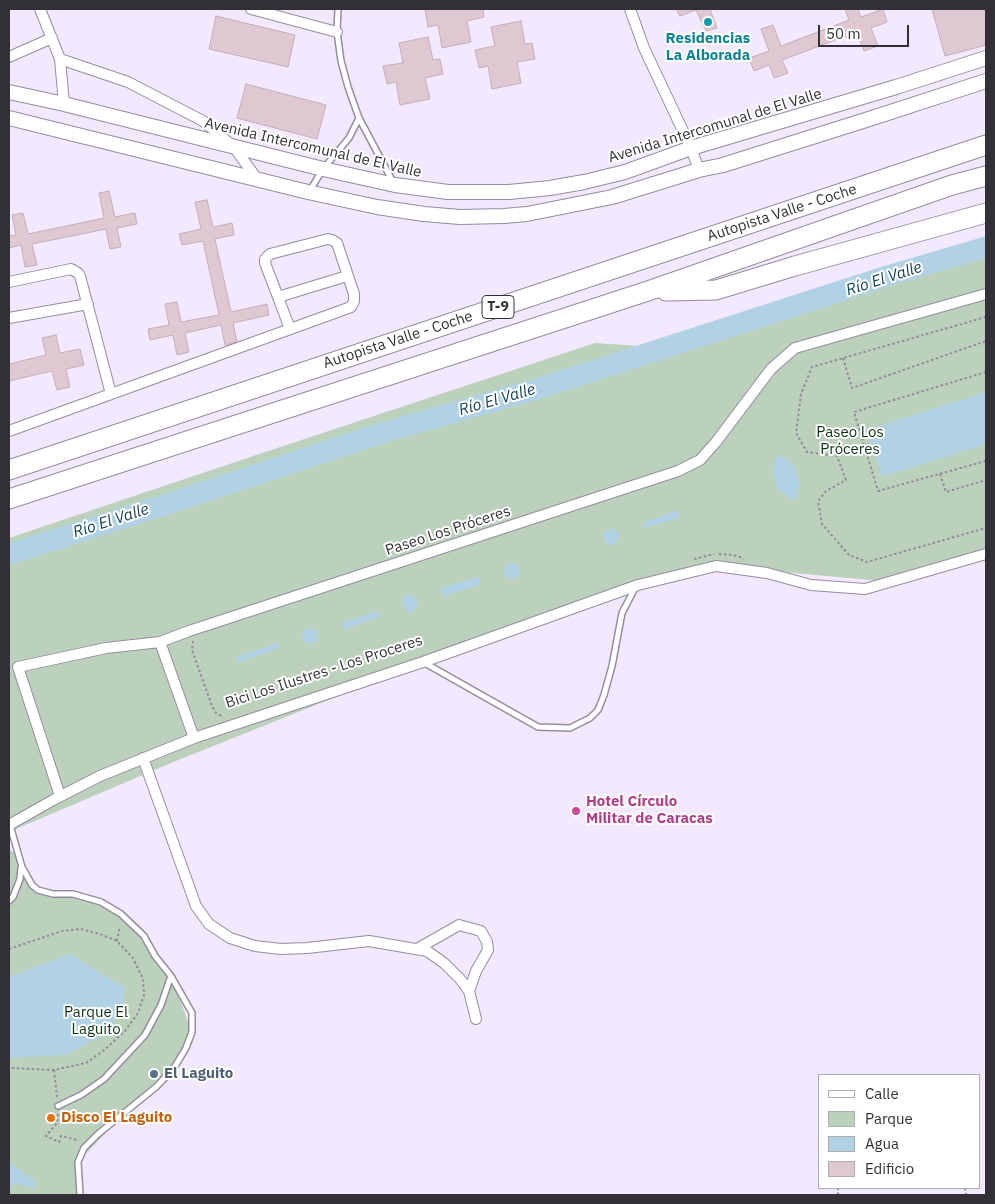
<!DOCTYPE html>
<meta charset="utf-8">
<style>
body{margin:0}
#map{position:relative;width:995px;height:1204px;overflow:hidden;background:#f3e9ff;font-family:"IBM Plex Sans",sans-serif}
canvas{display:block}
.frame{position:absolute;inset:0;border:10px solid #332f37;pointer-events:none}
.legend{position:absolute;left:818px;top:1074px;width:162px;height:115px;box-sizing:border-box;background:#fff;border:1px solid #adacaf;margin:0;padding:6px 9px;list-style:none;font-size:15px;color:#332f37}
.legend li{display:flex;align-items:center;gap:10px;height:25px}
.legend b{width:25px;border:1px solid #adacaf}
.scale{position:absolute;left:818px;top:25px;width:91px;height:22px;box-sizing:border-box;border:2px solid #332f37;border-top:0;padding-left:6px;font-size:15px;line-height:18px;white-space:nowrap;color:#332f37;-webkit-text-stroke:4px #fff;paint-order:stroke}
</style>
<div id="map">
<canvas width="995" height="1204"></canvas>
<div class="frame"></div>
<ul class="legend">
<li><b style="height:6px;background:#fff"></b>Calle</li>
<li><b style="height:14px;background:#bcd1bc"></b>Parque</li>
<li><b style="height:14px;background:#b0d2e4"></b>Agua</li>
<li><b style="height:14px;background:#e0c8d2"></b>Edificio</li>
</ul>
<div class="scale">50 m</div>
</div>
<script>
const g = document.querySelector('canvas').getContext('2d');
g.lineJoin = 'round';
function fillPath(path, color) { g.fillStyle = color; g.fill(path, 'evenodd'); }
const poly = rows => new Path2D(rows.map(r => 'M' + r).join(''));
function stroke(path, color, width, dash) { g.strokeStyle = color; g.lineWidth = width; g.lineCap = dash ? 'butt' : 'round'; g.setLineDash(dash || []); g.stroke(path); }
function write(font, color, halo, rows, align = 'center') {
  g.font = font + ' "IBM Plex Sans",sans-serif'; g.lineWidth = 4; g.setLineDash([]); g.textBaseline = 'middle'; g.strokeStyle = halo; g.fillStyle = color; for (const [text, x, y, turn = 0] of rows) {
    g.save(); g.translate(x, y); g.rotate((+turn || 0) * Math.PI / 180); g.textAlign = isNaN(turn) ? turn : align; if (halo) g.strokeText(text, 0, 0); g.fillText(text, 0, 0); g.restore();
  }
}
fillPath(poly([
 [986,258,986,555,892,582,727,567,636,586,423,662,171,763,9,832,9,538,262,453,595,343,686,349,945,268],
 [9,850,14,852,32,885,53,894,101,902,144,936,171,976,192,1032,174,1068,131,1107,78,1162,80,1195,9,1195]
]), '#bcd1bc');
fillPath(poly([
 [986,392,986,444,882,477,866,430],
 [782,455,788,461,793,463,800,485,798,486,799,489,796,490,798,496,794,499,790,500,785,494,784,495,781,492,779,493,772,470,775,465,774,461,777,457],
 [678,510,679,518,644,528,643,523],
 '603 537a8 8 0 1 1 16 0a8 8 0 1 1-16 0Z',
 '504 571a8 8 0 1 1 16 0a8 8 0 1 1-16 0Z',
 [478,577,481,584,444,596,440,588],
 [408,594,413,596,417,601,418,607,412,612,409,612,403,606,402,600],
 [378,611,380,616,344,630,341,623],
 '302 636a8 8 0 1 1 16 0a8 8 0 1 1-16 0Z',
 [277,643,279,648,238,663,236,657],
 [70,954,124,987,123,1012,101,1036,66,1055,9,1058,9,977],
 [9,1162,34,1180,36,1187,31,1188,19,1184,14,1184,9,1188]
]), '#b0d2e4');
stroke(poly([
 [9,554,167,504,385,432,540,388,884,277,986,247]
]), '#b0d2e4', 21);
const building = poly([
 [425,9,483,9,484,17,467,21,471,42,442,48,438,25,428,27,425,9],
 [676,9,710,9,717,28,706,31,696,10,680,16,676,9],
 [845,9,858,9,861,17,883,9,887,22,871,28,878,46,864,51,857,32,782,60,788,73,774,78,769,65,754,71,749,58,769,51,761,29,773,25,781,46,849,20,845,9],
 [932,9,986,9,986,45,945,56,932,9],
 [216,16,295,35,288,67,209,49,216,16],
 [521,21,525,44,532,43,535,59,517,62,521,83,492,89,488,66,479,68,475,50,495,46,491,27,521,21],
 [428,37,433,60,440,59,443,74,425,78,430,99,400,105,396,82,387,84,383,66,403,63,399,43,428,37],
 [246,84,326,105,317,139,237,118,246,84],
 [109,191,115,217,135,213,137,224,117,228,121,247,110,249,106,229,32,244,37,265,25,267,21,245,9,248,9,236,16,235,12,215,23,213,28,234,104,218,99,193,109,191],
 [207,200,213,227,232,223,234,235,215,239,231,312,267,304,269,315,233,323,237,342,225,345,221,325,185,333,189,352,177,355,173,335,150,340,148,329,169,325,165,304,177,302,181,322,219,315,203,241,182,245,179,234,201,229,195,202,207,200],
 [56,335,60,353,80,349,84,365,66,369,70,387,57,390,52,371,9,381,9,364,46,355,42,338,56,335]
]);
fillPath(building, '#e0c8d2');
stroke(building, '#c4adb7', 1);
const lane = poly([
 [338,9,337,32,341,61,348,87,359,118,393,182],
 [309,192,323,169,349,138,359,118],
 [423,662,538,727,570,728,590,718,598,710,604,695,612,666,622,613,635,588],
 [10,825,22,867,32,885,38,890,53,894,73,894,101,902,121,914,144,936,155,956,171,976,192,1013,192,1032,186,1048,174,1068,156,1087,98,1134,84,1148,78,1162,80,1195],
 [9,901,13,897,20,879,21,868],
 [58,1106,81,1095,104,1079,145,1035,161,1005,171,976]
]);
const street = poly([
 [40,9,60,59,64,104],
 [251,9,337,32],
 [630,9,644,48,691,148,699,170],
 [9,57,52,38],
 [60,59,128,82,203,121,234,147,257,179],
 [9,282,71,269,78,273,80,276,111,394],
 [278,297,290,329],
 [9,318,88,304],
 [9,431,351,307,354,301,354,294,337,243,332,240,328,239,270,254,265,259,265,263,278,297,347,276],
 [160,642,194,738],
 [143,758,196,906,209,924,230,938,255,946,281,949,307,948,369,941,427,951,444,963,460,979,469,991,476,1019],
 [60,796,18,667,106,648,160,642,189,631,678,471,700,460,716,442,771,369,795,348,986,294],
 [9,825,55,799,100,776,194,738,423,662,638,585,716,566,767,573,811,585,865,589,986,554],
 [417,949,459,925,481,931,487,942,488,950,476,971,469,991]
]);
const secondary = poly([
 [9,92,64,104,323,169,395,185,448,192,509,192,550,188,584,182,625,172,691,148,896,87,986,58],
 [9,118,308,192,377,207,424,214,460,217,504,216,527,214,612,197,699,170,723,165,869,119,986,81]
]);
const highway = poly([
 [666,291,716,290,795,266,986,213],
 [9,470,986,145],
 [9,499,648,291,952,185,986,176]
]);
stroke(lane, '#958ca0', 8);
stroke(street, '#958ca0', 12);
stroke(secondary, '#958ca0', 16);
stroke(highway, '#958ca0', 21);
stroke(poly([
 [986,317,812,367,801,394,796,433,807,452,837,456,846,480,826,491,818,501,822,524,849,555,867,562,986,528],
 [843,358,852,388,986,341],
 [986,372,854,412,878,491,986,461],
 [940,474,946,492,986,480],
 [719,554,732,555,744,558],
 [694,559,714,554],
 [193,641,192,650,212,706,216,713,223,717],
 [117,941,120,926],
 [9,949,62,931,81,929,100,934,117,941,133,958,143,979,144,995,138,1013,125,1031,103,1051,86,1063,54,1070,9,1068],
 [54,1070,57,1097],
 [58,1114,57,1123,46,1136,59,1142,61,1136,74,1139,78,1141],
 [965,1188,966,1195],
 [838,1195,838,1188]
]), '#918a99', 2, [2.5, 2.5]);
stroke(lane, '#fff', 5);
stroke(street, '#fff', 10);
stroke(secondary, '#fff', 14);
stroke(highway, '#fff', 19);
for (const [x, y, r, color] of [
 [708,22,5,"#0f9aa8"],
 [576,811,5,"#d1479c"],
 [154,1074,5,"#5c6f8a"],
 [51,1118,5,"#e8710a"]
]) { const dot = new Path2D(); dot.arc(x, y, r, 0, 2 * Math.PI); g.fillStyle = color; g.fill(dot); stroke(dot, '#fff', 2); }
for (const [x, y, w] of [
 [498,307,32]
]) { const box = new Path2D(); box.roundRect(x - w / 2, y - 11.5, w, 23, 4); g.fillStyle = '#fff'; g.fill(box); stroke(box, '#332f37', 1); }
write('bold 14px', '#332f37', null, [
 ["T-9",498,307]
]);
write('bold 15px', '#0d838f', '#fff', [
 ["Residencias",708,39],
 ["La Alborada",708,56]
]);
write('15px', '#332f37', '#fff', [
 ["Avenida Intercomunal de El Valle",715,126,-17],
 ["Avenida Intercomunal de El Valle",313,148,13],
 ["Autopista Valle - Coche",782,213,-18],
 ["Autopista Valle - Coche",398,340,-18],
 ["Paseo Los Próceres",448,531,-18],
 ["Bici Los Ilustres - Los Proceres",324,672,-18]
]);
write('15px', '#0b3311', '#fff', [
 ["Paseo Los",850,433],
 ["Próceres",850,450],
 ["Parque El",96,1013],
 ["Laguito",96,1030]
]);
write('bold 15px', '#b23c85', '#fff', [
 ["Hotel Círculo",586,802],
 ["Militar de Caracas",586,819]
], 'left');
write('bold 15px', '#4e5e75', '#fff', [
 ["El Laguito",164,1074]
], 'left');
write('bold 15px', '#c56008', '#fff', [
 ["Disco El Laguito",61,1118]
], 'left');
write('italic 16px', '#0f3e51', '#fff', [
 ["Río El Valle",884,279,-18],
 ["Río El Valle",497,400,-16],
 ["Río El Valle",111,521,-18]
]);
</script>
